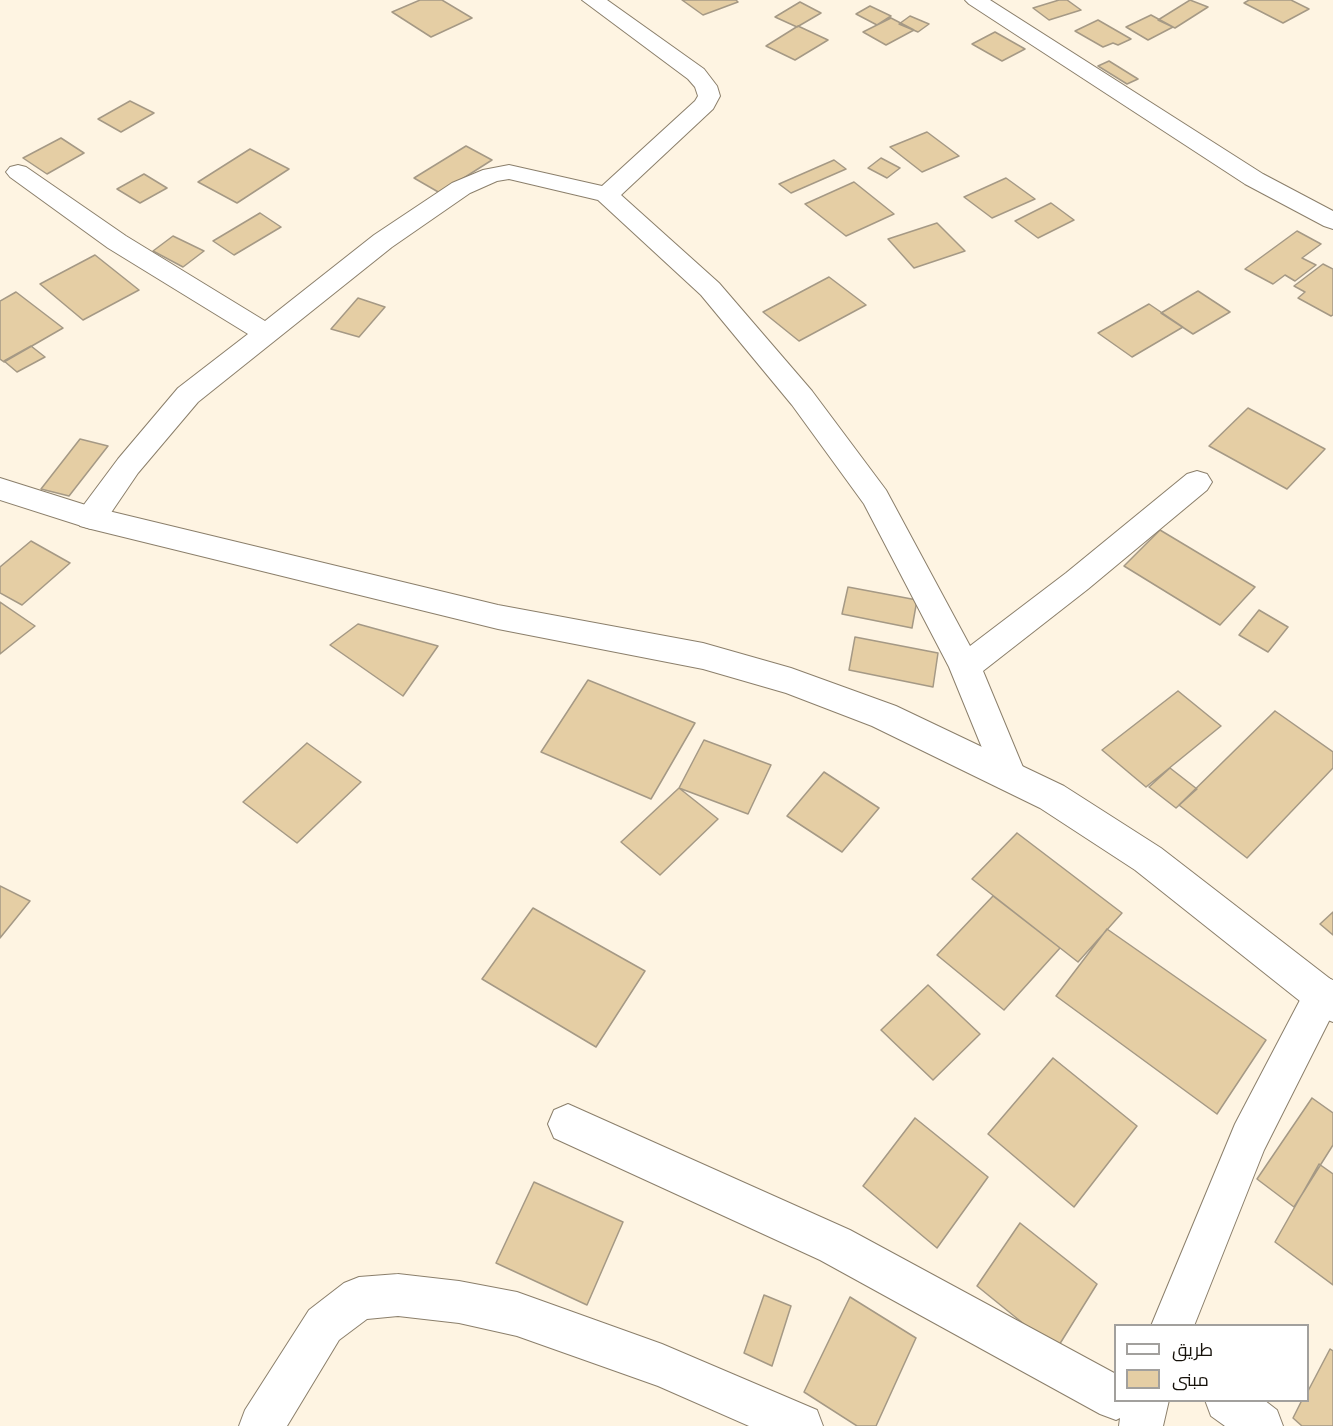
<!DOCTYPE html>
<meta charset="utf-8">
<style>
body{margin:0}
#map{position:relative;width:1333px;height:1426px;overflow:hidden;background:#fef4e2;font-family:Arial,Cairo,sans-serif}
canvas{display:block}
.legend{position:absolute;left:1114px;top:1324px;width:195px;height:78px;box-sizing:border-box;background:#fff;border:2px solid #a2a09d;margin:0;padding:8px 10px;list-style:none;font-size:18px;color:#16110a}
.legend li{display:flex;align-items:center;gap:12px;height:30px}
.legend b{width:30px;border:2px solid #a2a09d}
</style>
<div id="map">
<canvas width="1333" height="1426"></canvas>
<ul class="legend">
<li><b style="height:8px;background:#fff"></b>طريق</li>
<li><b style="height:16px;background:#e5cea4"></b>مبنى</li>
</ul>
</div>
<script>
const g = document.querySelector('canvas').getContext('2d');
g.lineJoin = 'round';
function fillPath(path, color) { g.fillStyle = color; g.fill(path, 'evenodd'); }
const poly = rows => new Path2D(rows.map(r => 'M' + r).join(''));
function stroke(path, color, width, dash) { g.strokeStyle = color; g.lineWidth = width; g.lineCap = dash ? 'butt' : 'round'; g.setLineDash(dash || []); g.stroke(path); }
const building = poly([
 [420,0,442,0,472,18,431,37,392,12,420,0],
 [682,0,736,0,738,2,703,15,682,0],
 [1059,0,1067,0,1081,10,1049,20,1033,8,1059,0],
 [1190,0,1208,7,1175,28,1158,20,1190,0],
 [1249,0,1291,0,1309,9,1283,23,1244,3,1249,0],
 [800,2,821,13,797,27,775,17,800,2],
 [870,6,891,16,877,25,856,14,870,6],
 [1151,15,1173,27,1148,40,1126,27,1151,15],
 [910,16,929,24,918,32,899,24,910,16],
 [891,18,914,30,886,45,863,32,891,18],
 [1098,20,1131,39,1118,45,1113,43,1103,47,1075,31,1098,20],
 [798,26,828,40,795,60,766,46,798,26],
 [995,32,1025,49,1002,61,972,44,995,32],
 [1109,61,1138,79,1127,84,1098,66,1109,61],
 [130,101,154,113,121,132,98,119,130,101],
 [927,132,959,156,922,172,890,147,927,132],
 [61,138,84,153,47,174,23,158,61,138],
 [466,146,492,160,440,193,414,178,466,146],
 [250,149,289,169,237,203,198,182,250,149],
 [881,158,900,168,887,178,868,168,881,158],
 [834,160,846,169,791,193,779,184,834,160],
 [144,174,167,188,140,203,117,189,144,174],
 [1006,178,1035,199,992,218,964,197,1006,178],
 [854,182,894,214,846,236,805,204,854,182],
 [1051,203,1074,220,1038,238,1015,221,1051,203],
 [260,213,281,227,234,255,213,241,260,213],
 [937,223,965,251,914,268,888,239,937,223],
 [1297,231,1321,244,1302,258,1316,265,1295,281,1285,275,1273,284,1245,269,1297,231],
 [173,236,204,251,183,267,153,251,173,236],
 [95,255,139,290,83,320,40,284,95,255],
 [1323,264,1333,269,1333,315,1331,316,1298,298,1305,292,1294,286,1323,264],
 [829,277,866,305,799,341,763,312,829,277],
 [1198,291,1230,312,1193,334,1161,313,1198,291],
 [16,292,63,328,4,362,0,359,0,301,16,292],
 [358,298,385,307,359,337,331,329,358,298],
 [1149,304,1183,327,1132,357,1098,333,1149,304],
 [31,346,45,357,17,372,4,361,31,346],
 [1248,408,1325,449,1287,489,1209,446,1248,408],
 [80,439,108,446,69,496,41,489,80,439],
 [1160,530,1255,587,1220,625,1124,566,1160,530],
 [31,541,70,563,22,605,0,593,0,567,31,541],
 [848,587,917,600,912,628,842,614,848,587],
 [0,602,35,626,0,654,0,602],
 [1259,610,1288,627,1268,652,1239,635,1259,610],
 [358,624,438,646,403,696,330,645,358,624],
 [855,637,938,653,933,687,849,670,855,637],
 [588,680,695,723,651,799,541,752,588,680],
 [1178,691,1221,726,1146,787,1102,750,1178,691],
 [1275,711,1333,752,1333,768,1247,858,1179,805,1275,711],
 [704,740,771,765,748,814,679,788,704,740],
 [307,743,361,782,297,843,243,802,307,743],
 [1170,768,1197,789,1176,808,1149,787,1170,768],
 [824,772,879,808,842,852,787,816,824,772],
 [679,788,718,819,660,875,621,842,679,788],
 [1017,833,1122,913,1078,962,972,879,1017,833],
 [0,886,30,901,0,938,0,886],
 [993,896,1060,948,1004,1010,937,955,993,896],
 [533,908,645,971,596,1047,482,979,533,908],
 [1333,912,1333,935,1320,924,1333,912],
 [1107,929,1266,1040,1217,1114,1056,996,1107,929],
 [928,985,980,1034,933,1080,881,1030,928,985],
 [1053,1058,1137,1126,1074,1207,988,1134,1053,1058],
 [1312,1098,1333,1113,1333,1145,1294,1207,1257,1179,1312,1098],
 [915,1118,988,1177,937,1248,863,1186,915,1118],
 [1319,1164,1333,1174,1333,1285,1275,1242,1319,1164],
 [534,1182,623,1222,587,1305,496,1263,534,1182],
 [1020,1223,1097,1284,1056,1350,977,1286,1020,1223],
 [764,1295,791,1306,772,1366,744,1353,764,1295],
 [850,1297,916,1338,876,1426,857,1426,804,1392,850,1297],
 [1330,1349,1333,1351,1333,1426,1302,1426,1293,1418,1302,1400,1308,1400,1308,1391,1330,1349]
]);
fillPath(building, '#e5cea4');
stroke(building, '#a59985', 1.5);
const minor = poly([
 [582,0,607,0,704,69,717,86,720,96,713,109,621,195,719,283,812,391,886,490,970,646,1066,573,1187,474,1197,471,1207,474,1212,482,1207,490,1088,589,983,671,1027,777,1022,787,1010,792,998,787,949,667,864,504,792,405,701,295,598,200,509,179,497,181,470,193,392,247,198,402,138,473,102,526,91,529,80,526,76,518,80,510,118,459,178,388,248,334,108,248,10,177,6,172,10,167,18,165,26,167,126,236,265,321,374,235,452,183,483,170,509,165,602,186,695,101,698,96,695,87,688,79,582,0],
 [965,0,990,0,1263,174,1333,211,1333,229,1324,226,1245,184,969,4,965,0],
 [1323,976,1333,980,1333,1013,1264,1150,1194,1326,1151,1326,1235,1124,1310,981,1323,976],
 [568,1104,850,1230,1116,1374,1116,1400,1169,1400,1163,1426,1119,1426,1120,1418,1116,1420,1100,1414,820,1260,554,1138,548,1124,554,1110,568,1104],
 [398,1274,459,1281,517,1292,662,1344,817,1410,823,1426,749,1426,658,1386,517,1336,459,1323,398,1316,367,1319,339,1340,287,1426,239,1426,245,1410,309,1310,344,1283,359,1277,398,1274],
 [1205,1400,1264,1400,1277,1410,1283,1426,1225,1426,1211,1416,1205,1400]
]);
const secondary = poly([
 [0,478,92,507,498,605,703,643,791,668,896,706,1064,786,1161,848,1333,981,1333,1022,1320,1017,1135,870,1040,808,872,726,786,693,703,669,498,629,91,529,0,500,0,478]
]);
stroke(minor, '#8b7f6b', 2);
stroke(secondary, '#8b7f6b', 2);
fillPath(minor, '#fff');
fillPath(secondary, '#fff');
</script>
